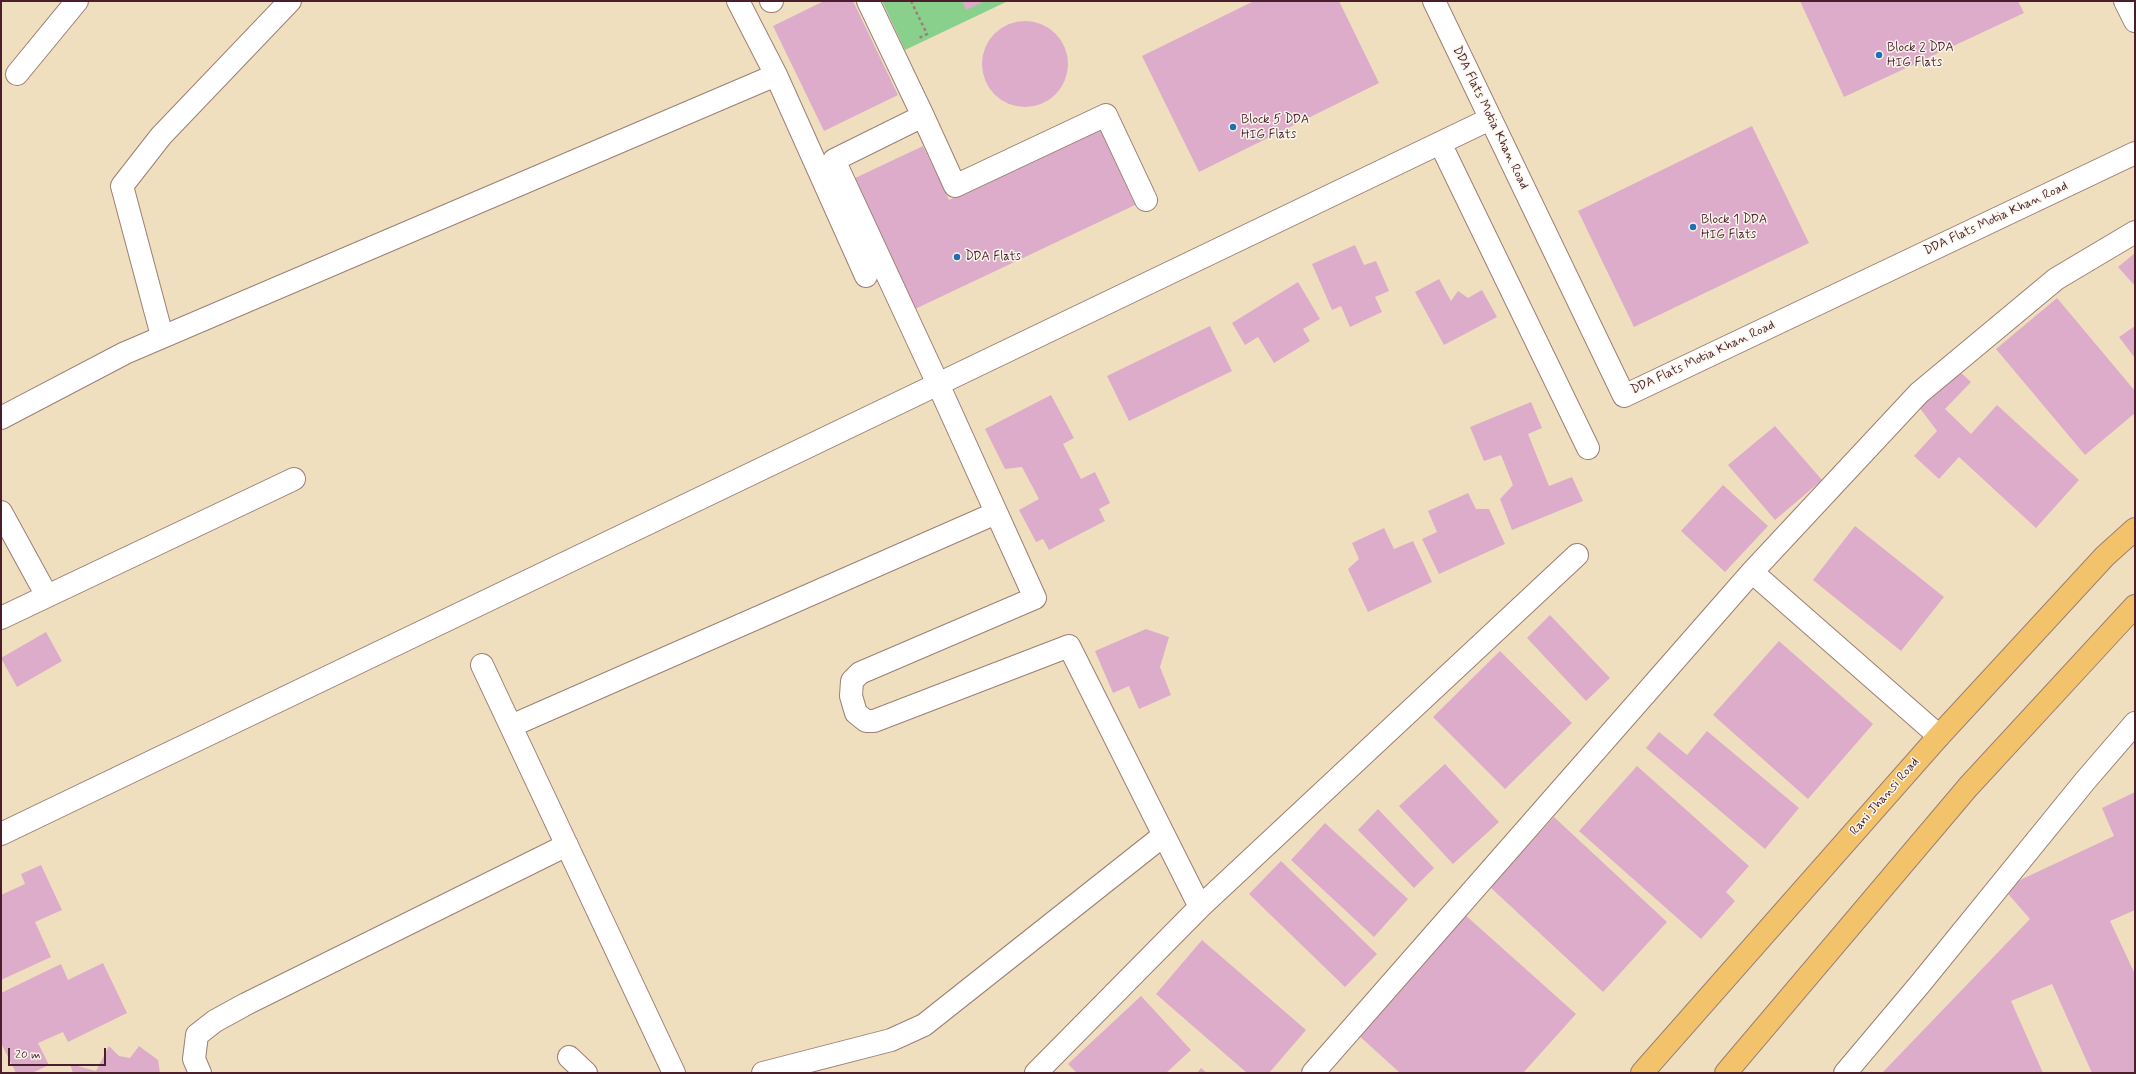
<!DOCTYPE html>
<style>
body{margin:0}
#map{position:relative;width:2136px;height:1074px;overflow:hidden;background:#efdfbf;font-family:Mynerve,sans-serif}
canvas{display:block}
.frame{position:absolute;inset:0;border:2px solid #4a1f2b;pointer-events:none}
.scale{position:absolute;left:8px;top:1048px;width:98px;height:18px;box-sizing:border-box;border:2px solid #4a1f2b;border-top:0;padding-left:5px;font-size:12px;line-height:14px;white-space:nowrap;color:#4a1f2b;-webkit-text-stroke:3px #fbf7ec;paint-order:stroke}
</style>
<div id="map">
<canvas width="2136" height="1074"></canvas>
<div class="frame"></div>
<div class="scale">20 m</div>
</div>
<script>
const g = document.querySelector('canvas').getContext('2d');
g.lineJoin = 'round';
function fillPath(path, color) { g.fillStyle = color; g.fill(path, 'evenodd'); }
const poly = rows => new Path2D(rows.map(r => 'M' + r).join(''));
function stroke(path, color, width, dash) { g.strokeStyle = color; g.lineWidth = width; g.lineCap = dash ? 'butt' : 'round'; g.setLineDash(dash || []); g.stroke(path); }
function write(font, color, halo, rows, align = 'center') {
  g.font = font + ' Mynerve,sans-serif'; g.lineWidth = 3; g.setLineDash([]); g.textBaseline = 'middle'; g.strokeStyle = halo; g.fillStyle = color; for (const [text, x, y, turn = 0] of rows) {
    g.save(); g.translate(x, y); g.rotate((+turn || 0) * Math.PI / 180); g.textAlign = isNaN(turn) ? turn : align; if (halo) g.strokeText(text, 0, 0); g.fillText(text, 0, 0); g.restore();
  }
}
fillPath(poly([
 [882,1,1008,1,905,50]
]), '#88d08c');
fillPath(poly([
 [824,1,853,1,898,95,824,131,773,26],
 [962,1,985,1,966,10],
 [1254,1,1339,1,1379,83,1199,172,1142,56],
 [1800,1,2018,1,2024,13,1844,97],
 '982 64a43 43 0 1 1 86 0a43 43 0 1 1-86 0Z',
 [1752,126,1809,243,1634,327,1578,211],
 [1100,129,1135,205,915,309,853,179,923,146,949,200],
 [1355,245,1364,265,1376,261,1389,291,1375,297,1382,312,1350,327,1341,306,1332,310,1312,264],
 [2135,253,2135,286,2118,267],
 [1439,279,1451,301,1458,291,1468,298,1482,290,1497,317,1444,345,1415,292],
 [1298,282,1320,319,1303,329,1310,341,1274,363,1258,337,1245,345,1232,323],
 [2057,298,2135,391,2135,413,2085,455,1996,349],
 [1210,326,1232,371,1129,421,1107,376],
 [2135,326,2135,358,2119,337],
 [1958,370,1971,382,1945,409,1971,434,1997,405,2079,480,2036,528,1959,457,1939,479,1914,456,1937,431,1919,407],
 [1051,395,1074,438,1063,444,1081,479,1095,472,1110,503,1099,509,1105,521,1049,550,1043,539,1036,542,1019,510,1039,499,1022,467,1005,469,985,429],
 [1531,402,1542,428,1528,434,1549,486,1572,477,1583,501,1512,530,1500,499,1513,485,1501,455,1484,461,1470,427],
 [1775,426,1822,480,1775,520,1728,465],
 [1723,485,1768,526,1725,572,1681,531],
 [1468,493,1476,509,1489,509,1505,544,1439,574,1422,539,1437,532,1428,511],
 [1855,526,1944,597,1901,651,1813,580],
 [1384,528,1394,549,1413,541,1432,582,1368,612,1348,569,1359,559,1352,543],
 [1550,615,1610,678,1586,701,1527,638],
 [1146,629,1169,637,1160,667,1171,695,1139,709,1129,686,1113,693,1095,651],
 [46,632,62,661,17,687,1,658],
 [1779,641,1873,724,1808,799,1713,715],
 [1500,651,1572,723,1505,789,1433,717],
 [1707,731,1799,808,1765,849,1646,748,1659,732,1687,755],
 [1445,764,1499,822,1453,864,1399,806],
 [1637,766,1749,866,1726,892,1735,901,1701,939,1579,831],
 [2135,792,2135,910,2110,921,2135,974,2135,1073,2092,1073,2052,984,2011,1001,2043,1073,1882,1073,2030,919,2003,888,2114,836,2102,808],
 [1378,809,1434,868,1414,888,1358,830],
 [1554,817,1667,922,1603,992,1490,887],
 [1325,823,1408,899,1374,937,1291,860],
 [1281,861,1377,954,1345,987,1249,894],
 [41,865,62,910,35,922,51,957,1,980,1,895,25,884,21,874],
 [1463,913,1576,1014,1523,1073,1400,1073,1356,1033],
 [1202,940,1306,1030,1269,1073,1247,1073,1156,994],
 [103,963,127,1013,68,1042,63,1032,38,1043,49,1065,32,1073,16,1073,1,1043,1,993,61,964,68,980],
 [1141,996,1191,1050,1166,1073,1077,1073,1068,1064],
 [109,1046,119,1056,130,1058,139,1046,158,1060,160,1073,73,1073,70,1064,96,1071],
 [1201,1068,1207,1073,1197,1073]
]), '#ddacca');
const minor = poly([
 [738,1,776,75,866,276],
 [771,1,772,1],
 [868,1,923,116,834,160,938,384,1035,598,860,673,852,681,851,696,856,713,866,721,874,721,1069,646,1200,907],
 [1434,1,1624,396,2135,153],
 [2125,1,2135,21],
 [17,74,77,1],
 [923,116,955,186,1106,115,1146,200],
 [1440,143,1588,448],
 [162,336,122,186,161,136,290,1],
 [1,418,125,353,776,75],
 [1,512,47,596],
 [1752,572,1939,736],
 [1,618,294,479],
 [482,665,674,1073],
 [511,726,996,513],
 [1,834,1490,119],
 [569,1057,586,1073],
 [200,1073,194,1059,197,1035,215,1021,246,1004,567,845],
 [763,1073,891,1040,924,1025,1164,835],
 [1036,1073,1200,907,1577,555],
 [1313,1073,1752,572,1919,393,2056,279,2135,232],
 [1845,1073,1920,984,2085,781,2135,723]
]);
const major = poly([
 [1642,1073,1939,736,2105,556,2135,529],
 [1726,1073,1968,787,2135,606]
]);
stroke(minor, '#9c7f75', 24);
stroke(major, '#9c7f75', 24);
stroke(poly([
 [911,1,927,34,917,39]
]), '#9c7f75', 2.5, [3, 3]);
stroke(minor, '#fff', 22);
stroke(major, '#f2c36a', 22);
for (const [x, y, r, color] of [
 [1879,55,4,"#1f6fb2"],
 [1233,127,4,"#1f6fb2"],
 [1693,227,4,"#1f6fb2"],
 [957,257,4,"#1f6fb2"]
]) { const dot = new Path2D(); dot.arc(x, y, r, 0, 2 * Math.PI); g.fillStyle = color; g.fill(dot); stroke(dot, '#fbf7ec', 1.5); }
write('13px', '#4a1f2b', '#fbf7ec', [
 ["Block 2 DDA",1887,48],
 ["HIG Flats",1887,63],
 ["Block 5 DDA",1241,120],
 ["HIG Flats",1241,135],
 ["Block 1 DDA",1701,220],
 ["HIG Flats",1701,235],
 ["DDA Flats",965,257]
], 'left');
write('13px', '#4a1f2b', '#fbf7ec', [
 ["DDA Flats Motia Khan Road",1490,118,64],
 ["DDA Flats Motia Khan Road",1996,219,-25],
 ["DDA Flats Motia Khan Road",1703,358,-25],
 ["Rani Jhansi Road",1885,797,-49]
]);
</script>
